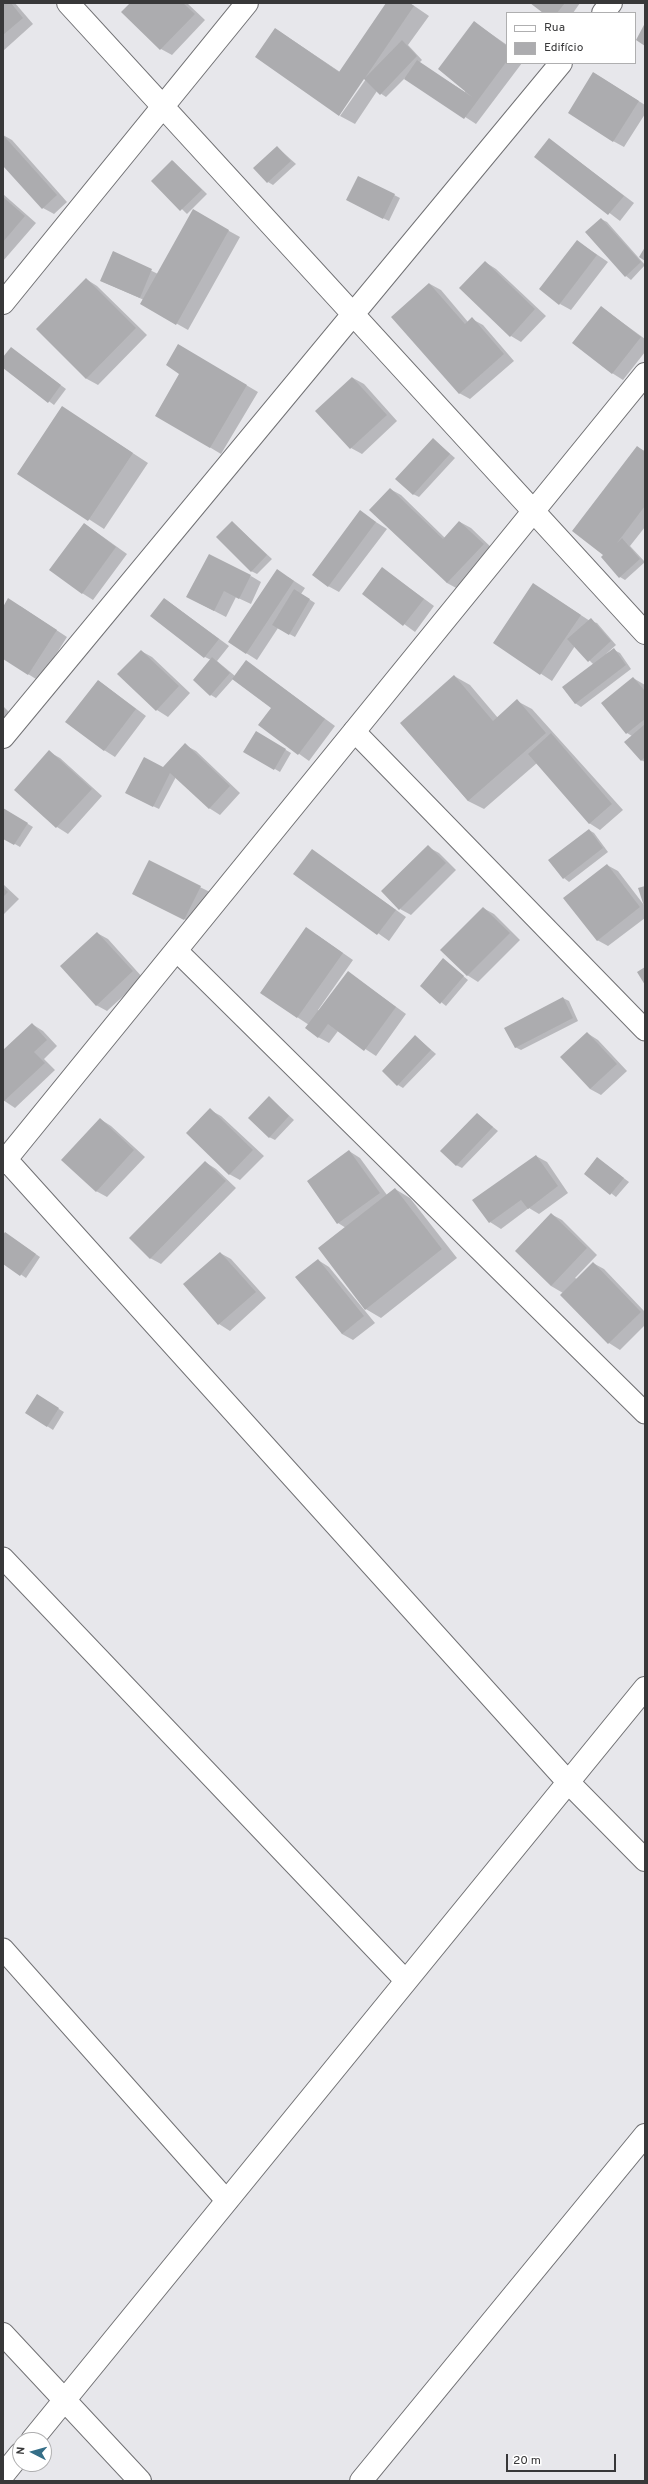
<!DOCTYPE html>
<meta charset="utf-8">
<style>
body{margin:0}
#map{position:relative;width:648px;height:2484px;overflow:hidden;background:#e7e7eb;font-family:Overpass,sans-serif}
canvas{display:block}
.frame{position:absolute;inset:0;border:4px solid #383839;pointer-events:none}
.legend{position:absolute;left:506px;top:12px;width:130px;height:52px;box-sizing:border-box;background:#fff;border:1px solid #afafb0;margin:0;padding:5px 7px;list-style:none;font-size:12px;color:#383839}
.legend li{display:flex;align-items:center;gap:8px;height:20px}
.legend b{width:20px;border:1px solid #afafb0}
.north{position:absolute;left:12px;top:2432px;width:40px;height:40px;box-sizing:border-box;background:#fff;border:1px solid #afafb0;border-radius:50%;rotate:276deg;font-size:11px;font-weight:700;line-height:16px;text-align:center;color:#383839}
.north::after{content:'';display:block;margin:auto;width:14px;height:18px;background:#356e87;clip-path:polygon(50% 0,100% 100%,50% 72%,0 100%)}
.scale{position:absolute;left:506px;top:2454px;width:110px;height:18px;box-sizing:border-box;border:2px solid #383839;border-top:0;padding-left:5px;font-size:12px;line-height:14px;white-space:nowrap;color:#383839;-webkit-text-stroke:3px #fff;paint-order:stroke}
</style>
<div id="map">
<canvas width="648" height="2484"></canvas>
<div class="frame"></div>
<ul class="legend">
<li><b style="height:5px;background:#fff"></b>Rua</li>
<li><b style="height:11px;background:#acacaf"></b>Edifício</li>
</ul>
<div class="north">N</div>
<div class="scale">20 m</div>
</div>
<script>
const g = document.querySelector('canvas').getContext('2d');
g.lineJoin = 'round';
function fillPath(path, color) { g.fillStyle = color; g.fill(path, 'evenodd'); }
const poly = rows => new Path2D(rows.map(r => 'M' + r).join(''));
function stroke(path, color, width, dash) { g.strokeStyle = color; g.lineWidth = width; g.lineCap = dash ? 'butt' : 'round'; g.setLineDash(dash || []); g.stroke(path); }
fillPath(poly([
 [3,3,15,3,33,24,3,51],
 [132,3,187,3,205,20,172,55,161,49],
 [387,3,410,3,429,16,408,45,422,60,419,63,465,92,474,22,507,45,507,63,522,63,476,124,405,78,386,97,377,91,355,124,340,116,366,79,364,77,339,115,276,29,340,72],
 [532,3,580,3,573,13,545,13],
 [594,73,645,105,645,114,624,147,613,141],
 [3,135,12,140,67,202,54,214,43,208,3,164],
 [549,139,634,203,620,221,536,157],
 [277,147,296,164,273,185,268,182],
 [173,161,207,194,187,214,153,181],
 [359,177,400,198,389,221,353,203],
 [3,194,36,223,3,261],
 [193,211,240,237,188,330,142,304,144,300,101,281,113,252,158,274],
 [601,219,607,222,645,265,631,280,626,276],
 [577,241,608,262,571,310,560,304],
 [485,262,496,269,546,316,521,342,511,336],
 [86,279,97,286,147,335,98,385,87,379,38,329],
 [430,284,441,290,468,322,472,319,483,325,514,361,470,399,459,393],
 [601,307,645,339,645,352,623,380,612,373],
 [178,345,258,392,221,454,156,415,181,373],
 [11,348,66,389,54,405,3,367,3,359],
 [353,378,364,384,397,421,362,454,351,448],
 [62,407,148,463,104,529,19,474],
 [433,439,455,458,419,497,413,494],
 [637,447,645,451,645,527,630,546,645,562,625,580,620,577,605,555],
 [390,489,401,495,445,538,460,522,471,528,495,551,458,589,447,583],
 [360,512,387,529,339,592,328,586],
 [232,522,272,559,257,574,251,571],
 [85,524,127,554,93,600,82,593],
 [382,568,434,606,415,632,363,594],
 [251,576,261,582,251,604,236,597,226,617,199,603],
 [288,577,305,588,301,594,315,603,295,637,278,628,257,660,246,653],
 [544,591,590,621,597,623,616,645,606,654,614,650,620,653,631,669,581,707,575,703,594,665,575,646,552,681,494,643],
 [165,599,229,646,217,661,235,676,246,661,335,726,309,761,259,725,272,708,233,679,216,698,211,695,211,660,205,657],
 [20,606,67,637,39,681,3,658,3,609],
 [141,651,152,657,190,693,168,717,157,710,119,674],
 [454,676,470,685,498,718,517,701,532,709,623,810,600,830,589,823,537,763,484,809,468,801,401,723],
 [633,678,645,685,645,762,641,760,632,736,627,733],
 [99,681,146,716,115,757,104,750],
 [3,706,9,712,3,719],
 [256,732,291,753,280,772,245,751],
 [185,745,196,751,240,793,220,815,209,808,176,777,159,809,132,796,167,769],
 [49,752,60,758,102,796,68,834,57,827,15,790],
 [3,809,33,827,20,847,3,837],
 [589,830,594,833,608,852,569,882,564,878],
 [428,847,439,853,456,870,411,915,400,909],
 [312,850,406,917,389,941,295,874],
 [149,862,212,893,196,925,133,894],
 [607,865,618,871,644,905,645,887,645,918,608,946,597,940],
 [3,884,19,899,3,915],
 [483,908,494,914,520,940,478,982,467,975],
 [97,933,108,939,143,978,107,1011,96,1005],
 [317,935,353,960,318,1010,319,1011,348,972,406,1014,376,1056,338,1031,329,1043,318,1037,309,1025,297,1017],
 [444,960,468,980,446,1006,421,986],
 [563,998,569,1001,578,1021,521,1050,515,1047],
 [32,1024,43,1031,57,1046,44,1059,55,1070,15,1108,3,1100,3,1052],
 [587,1033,598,1040,627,1071,601,1095,590,1089],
 [415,1036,436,1054,403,1088,398,1085],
 [269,1097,294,1120,275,1140,269,1137],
 [210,1110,221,1116,264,1156,240,1180,229,1174],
 [477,1114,498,1131,462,1168,456,1165],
 [100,1119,111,1126,145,1157,107,1197,96,1191],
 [349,1151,360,1158,387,1195,395,1189,410,1198,457,1258,381,1318,364,1308,346,1228,338,1223],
 [536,1156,547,1162,568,1193,539,1214,529,1208,501,1229,490,1222],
 [597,1158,629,1182,616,1197,585,1173],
 [205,1162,216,1169,236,1188,161,1264,150,1258],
 [551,1214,562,1220,597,1255,575,1278,577,1279,593,1263,604,1269,645,1312,645,1325,620,1350,609,1343,563,1293,551,1286],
 [3,1237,11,1237,40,1257,26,1278,3,1262],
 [220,1253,231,1259,266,1298,230,1331,219,1324],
 [318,1260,329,1267,375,1323,353,1340,342,1334],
 [42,1399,64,1412,53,1430,47,1426]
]), '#0003');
fillPath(poly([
 [3,3,11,3,23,18,3,35],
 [130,3,183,3,195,14,160,50,121,12],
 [386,3,409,3,414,6,365,78,402,40,417,56,380,95,364,79,339,116,255,57,275,28,339,72],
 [530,3,565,3,557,13,543,13],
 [474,21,507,46,507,61,464,119,404,79,417,60,472,97,438,69],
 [645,23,645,46,636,40],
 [593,72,639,101,613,142,568,113],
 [3,135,57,195,42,209,3,166],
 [549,138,624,196,608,215,534,157],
 [277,146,291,161,267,183,253,168],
 [172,160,202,190,180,211,151,181],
 [358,176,395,194,383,219,346,200],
 [3,197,25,216,3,242],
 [193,209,229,230,176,325,140,304],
 [601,218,641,262,625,277,585,232],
 [577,240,597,255,559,305,539,289],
 [645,247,645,261,639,257],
 [113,251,152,269,140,298,100,281],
 [485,261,535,309,510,337,459,288],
 [86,278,136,328,86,379,36,329],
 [429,283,465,324,472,317,504,354,459,394,391,317],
 [601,306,641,337,612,374,572,343],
 [178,344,247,385,210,448,155,416,179,374,166,365],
 [11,347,61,385,48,403,3,368,3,357],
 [352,377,387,415,350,449,315,411],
 [62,406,133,453,88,521,17,474],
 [433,438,450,454,413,495,395,479],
 [637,446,645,452,645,506,617,543,622,538,640,559,619,578,601,557,603,555,572,531],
 [390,488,443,539,459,521,484,544,447,583,369,510],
 [360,510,376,522,328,587,312,575],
 [232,521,267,555,251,572,216,537],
 [84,523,116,547,82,594,49,570],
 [209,554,251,575,239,599,224,591,214,611,186,597],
 [382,567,424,599,403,626,362,594],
 [277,569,294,581,246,654,228,642],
 [533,583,581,615,540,675,493,643],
 [294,589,310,599,289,635,272,625],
 [8,598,57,630,28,675,3,659,3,607],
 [164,598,219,639,204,658,150,616],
 [591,618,611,641,588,662,567,639],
 [614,648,626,665,575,704,562,687],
 [141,650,179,686,156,711,117,674],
 [212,657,230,673,210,696,193,680],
 [246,660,325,719,298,755,258,725,271,708,232,679],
 [454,675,493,721,517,699,546,733,468,801,400,723],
 [633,677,645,691,645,719,626,734,601,703],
 [98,680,136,709,104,751,65,722],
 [645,724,645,757,641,761,624,742],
 [256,731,286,749,274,770,243,752],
 [551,733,612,804,589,824,528,754],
 [185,743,230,786,209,809,170,773,153,807,125,793,144,757,163,767],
 [49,750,92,789,56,828,14,790],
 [3,808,28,823,14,845,3,839],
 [589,829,603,848,563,879,548,860],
 [428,845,446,863,399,910,381,891],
 [312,849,396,910,377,935,293,874],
 [149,860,201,886,184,920,132,894],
 [607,864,640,907,597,941,563,898],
 [645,886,645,909,638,888],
 [3,887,8,892,3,897],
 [483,907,510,933,467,976,440,950],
 [306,927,343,953,297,1018,260,993],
 [97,932,133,971,96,1006,60,966],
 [443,958,464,976,440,1004,420,986],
 [645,967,645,985,637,972],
 [348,971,396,1007,364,1051,328,1024,318,1038,305,1028],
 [563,997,573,1018,515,1048,504,1028],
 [32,1023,47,1040,34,1052,45,1063,3,1102,3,1050],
 [587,1032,617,1064,590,1089,560,1057],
 [415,1035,431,1050,397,1086,382,1071],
 [269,1096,289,1116,269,1138,248,1118],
 [210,1108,253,1150,229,1175,186,1133],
 [477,1113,493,1127,456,1166,440,1151],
 [100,1118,134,1150,96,1192,61,1160],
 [349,1150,380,1193,337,1224,307,1181],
 [536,1155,558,1186,528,1209,521,1200,489,1223,472,1200],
 [597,1157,624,1178,610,1195,584,1174],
 [205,1161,226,1181,150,1259,129,1238],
 [395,1188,442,1249,365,1310,318,1248],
 [551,1213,587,1248,551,1286,515,1251],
 [5,1232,36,1254,20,1276,3,1264,3,1235],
 [220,1252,256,1292,218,1325,183,1284],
 [318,1259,364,1316,342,1334,295,1277],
 [593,1262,641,1312,608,1344,560,1295],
 [37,1394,59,1408,47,1427,25,1413]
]), '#acacaf');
const service = poly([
 [354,731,645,1030],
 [176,950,645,1413],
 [3,1558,406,1981],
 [3,1949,227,2201]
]);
const minor = poly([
 [68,3,645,633],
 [603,13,611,3],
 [3,303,247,3],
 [3,737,561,63],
 [3,1156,568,1782,645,1860],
 [3,1163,645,374],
 [3,2334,140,2481],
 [32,2440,645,1688],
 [3,2475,20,2454],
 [361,2481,645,2135]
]);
stroke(service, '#717174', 23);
stroke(minor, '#717174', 24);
stroke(service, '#fff', 21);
stroke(minor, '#fff', 22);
</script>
